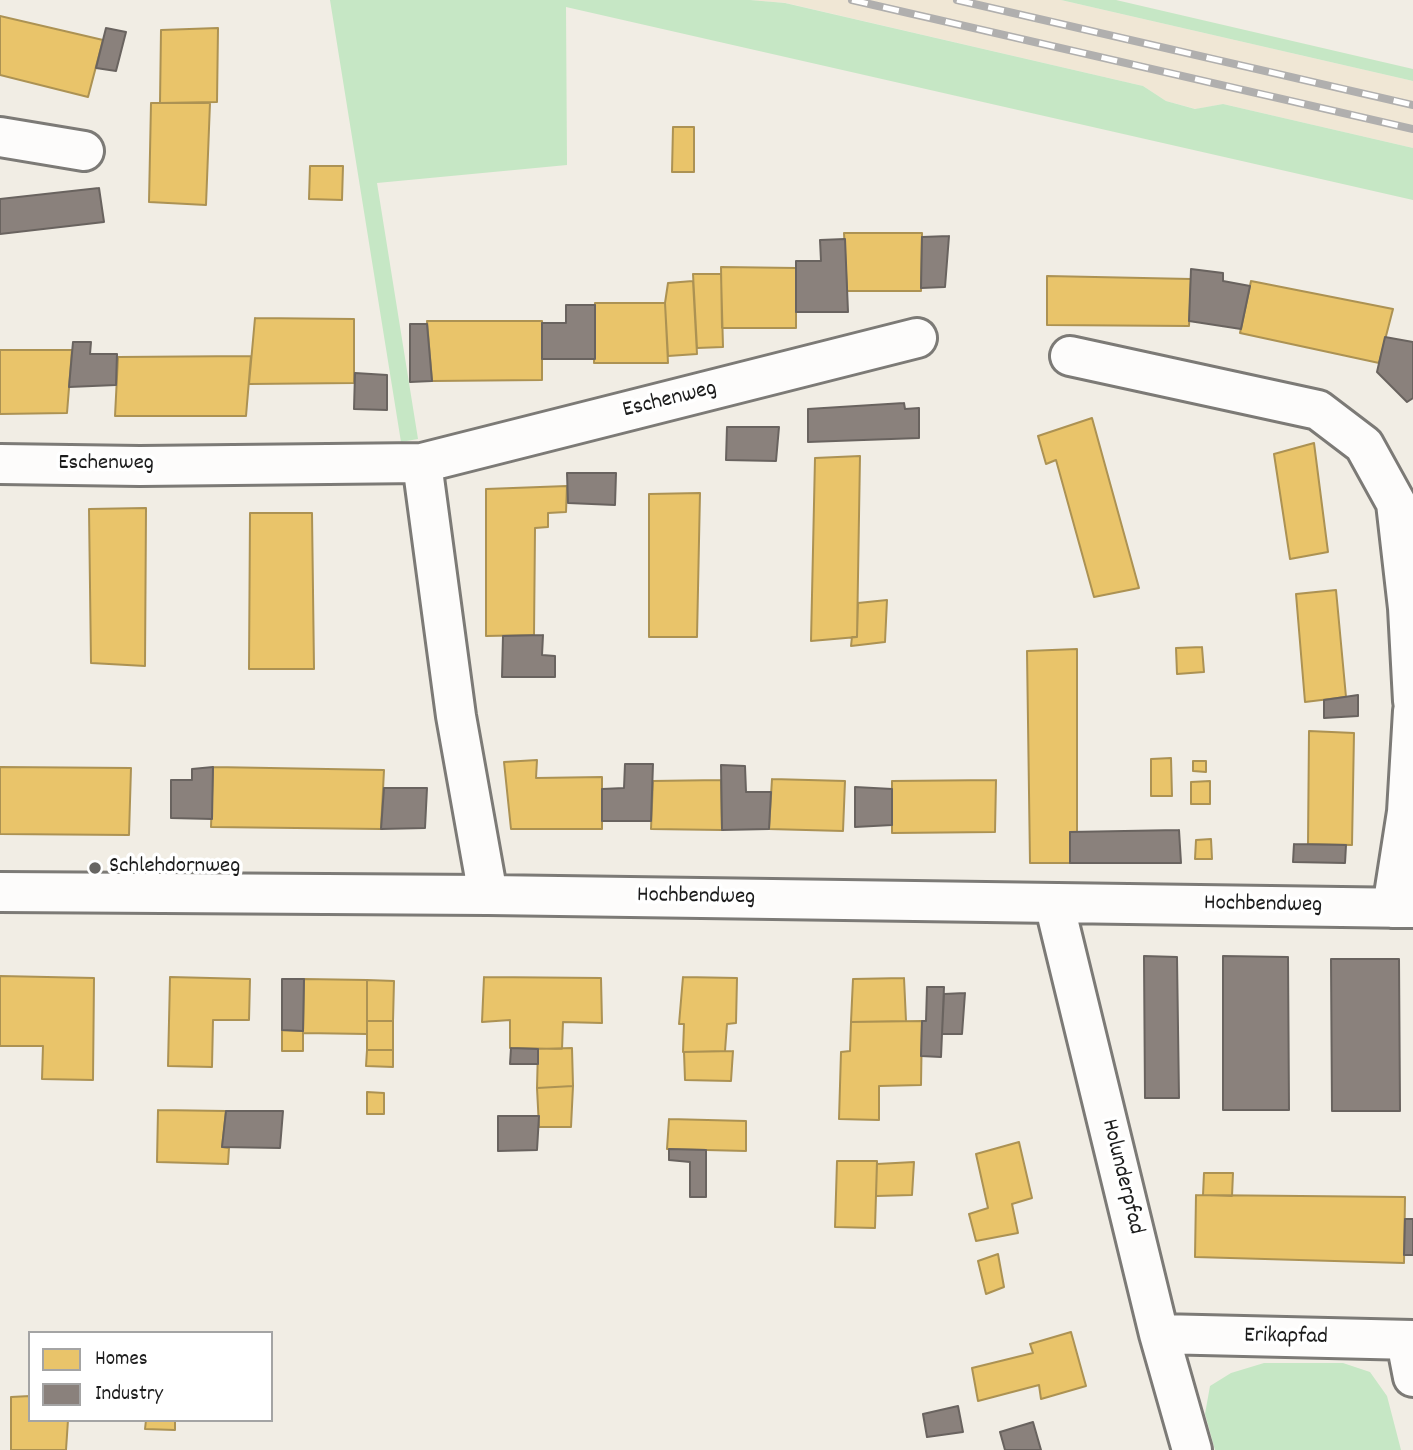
<!DOCTYPE html>
<style>
body{margin:0}
#map{position:relative;width:1413px;height:1450px;overflow:hidden;background:#f1ede4;font-family:Dekko,sans-serif}
canvas{display:block}
.legend{position:absolute;left:28px;top:1331px;width:245px;height:91px;box-sizing:border-box;background:#fff;border:2px solid #a4a4a4;margin:0;padding:9px 12px;list-style:none;font-size:21px;color:#1c1c1c}
.legend li{display:flex;align-items:center;gap:14px;height:35px}
.legend b{width:35px;border:2px solid #a4a4a4}
</style>
<div id="map">
<canvas width="1413" height="1450"></canvas>
<ul class="legend">
<li><b style="height:19px;background:#e9c46a"></b>Homes</li>
<li><b style="height:19px;background:#8a817c"></b>Industry</li>
</ul>
</div>
<script>
const g = document.querySelector('canvas').getContext('2d');
g.lineJoin = 'round';
function fillPath(path, color) { g.fillStyle = color; g.fill(path, 'evenodd'); }
const poly = rows => new Path2D(rows.map(r => 'M' + r).join(''));
function stroke(path, color, width, dash) { g.strokeStyle = color; g.lineWidth = width; g.lineCap = dash ? 'butt' : 'round'; g.setLineDash(dash || []); g.stroke(path); }
function write(font, color, halo, rows, align = 'center') {
  g.font = font + ' Dekko,sans-serif'; g.lineWidth = 7; g.setLineDash([]); g.textBaseline = 'middle'; g.strokeStyle = halo; g.fillStyle = color; for (const [text, x, y, turn = 0] of rows) {
    g.save(); g.translate(x, y); g.rotate((+turn || 0) * Math.PI / 180); g.textAlign = isNaN(turn) ? turn : align; if (halo) g.strokeText(text, 0, 0); g.fillText(text, 0, 0); g.restore();
  }
}
fillPath(poly([
 [750,0,1061,0,1413,81,1413,148,1223,104,1196,109,1166,101,1143,86,786,3]
]), '#f0e7d5');
fillPath(poly([
 [330,0,750,0,785,3,1143,86,1166,101,1195,109,1223,104,1413,148,1413,200,566,7,567,165,377,183,418,439,401,442],
 [1061,0,1116,0,1413,69,1413,81],
 [1264,1363,1343,1363,1370,1372,1387,1396,1401,1450,1215,1450,1205,1414,1210,1386,1231,1373]
]), '#c6e7c5');
const homes = poly([
 [0,16,103,40,88,97,0,75,0,16],
 [218,28,217,102,160,103,161,30,218,28],
 [151,103,210,103,206,205,149,202,151,103],
 [673,127,694,127,694,172,672,172,673,127],
 [310,166,343,166,342,200,309,199,310,166],
 [844,233,922,233,921,291,847,291,844,233],
 [721,267,796,268,796,328,722,328,721,267],
 [693,274,721,274,723,347,697,348,693,274],
 [1047,276,1191,279,1189,326,1047,325,1047,276],
 [693,281,697,354,668,356,665,303,668,283,693,281],
 [1251,281,1393,309,1379,363,1240,333,1251,281],
 [595,303,665,303,668,363,594,363,595,303],
 [255,318,354,319,354,383,249,384,255,318],
 [427,321,542,321,542,380,432,381,427,321],
 [0,350,72,350,67,413,0,414,0,350],
 [251,356,246,416,115,416,118,357,251,356],
 [1092,418,1139,588,1094,597,1056,460,1046,464,1038,436,1092,418],
 [1314,443,1328,552,1290,559,1274,454,1314,443],
 [860,456,857,637,811,641,815,458,860,456],
 [567,486,566,512,548,513,548,527,535,528,534,635,486,636,486,489,567,486],
 [700,493,697,637,649,637,649,494,700,493],
 [146,508,145,666,91,663,89,509,146,508],
 [250,513,312,513,314,669,249,669,250,513],
 [1336,590,1346,697,1305,702,1296,594,1336,590],
 [887,600,885,642,851,646,852,637,857,637,858,603,887,600],
 [1202,647,1204,672,1177,674,1176,648,1202,647],
 [1077,649,1077,832,1070,832,1070,863,1030,863,1027,651,1077,649],
 [1309,731,1354,733,1352,845,1308,844,1309,731],
 [1171,758,1172,796,1151,796,1151,759,1171,758],
 [537,760,536,778,602,777,602,829,511,829,504,762,537,760],
 [1193,761,1206,761,1206,772,1193,771,1193,761],
 [0,767,131,768,129,835,0,834,0,767],
 [213,767,384,770,381,829,211,827,213,767],
 [772,779,845,781,843,831,769,829,772,779],
 [721,780,722,830,651,829,653,781,721,780],
 [996,780,995,832,892,833,892,781,996,780],
 [1210,781,1210,804,1191,804,1191,782,1210,781],
 [1211,839,1212,859,1195,859,1196,840,1211,839],
 [0,976,94,978,93,1080,42,1079,43,1046,0,1046,0,976],
 [170,977,250,979,249,1020,213,1020,212,1067,168,1066,170,977],
 [484,977,601,978,602,1023,563,1022,562,1049,510,1048,510,1020,482,1022,484,977],
 [683,977,737,978,736,1023,727,1024,725,1051,683,1052,684,1024,679,1024,683,977],
 [904,978,906,1021,851,1022,853,979,904,978],
 [304,979,367,980,367,1034,303,1033,304,979],
 [367,980,394,981,393,1021,367,1021,367,980],
 [367,1021,393,1021,393,1050,367,1050,367,1021],
 [922,1021,921,1085,879,1086,879,1120,839,1119,841,1052,850,1051,851,1022,922,1021],
 [282,1030,303,1031,303,1051,282,1051,282,1030],
 [572,1048,573,1086,537,1088,538,1049,572,1048],
 [367,1050,393,1050,393,1067,366,1066,367,1050],
 [733,1051,731,1081,685,1080,684,1052,733,1051],
 [573,1086,571,1127,539,1127,537,1088,573,1086],
 [367,1092,384,1093,384,1114,367,1114,367,1092],
 [158,1110,226,1111,222,1147,229,1148,228,1164,157,1162,158,1110],
 [669,1119,746,1121,746,1151,667,1149,669,1119],
 [1019,1142,1032,1198,1012,1204,1018,1233,976,1241,969,1214,988,1208,976,1154,1019,1142],
 [837,1161,877,1161,875,1228,835,1227,837,1161],
 [914,1162,912,1195,876,1196,877,1164,914,1162],
 [1204,1173,1233,1173,1232,1196,1203,1195,1204,1173],
 [1196,1195,1405,1197,1404,1263,1195,1257,1196,1195],
 [998,1254,1004,1287,986,1294,978,1261,998,1254],
 [1071,1332,1086,1386,1041,1399,1039,1385,978,1401,972,1368,1033,1353,1030,1344,1071,1332],
 [30,1396,30,1420,68,1420,66,1450,11,1450,11,1397,30,1396],
 [146,1420,175,1420,175,1430,145,1429,146,1420]
]);
fillPath(homes, '#e9c46a');
stroke(homes, '#ac9253', 2);
const industry = poly([
 [106,28,126,32,116,71,96,68,106,28],
 [99,188,104,222,0,234,0,199,99,188],
 [949,236,945,287,921,288,922,237,949,236],
 [845,239,848,312,796,312,796,261,821,261,820,240,845,239],
 [1191,269,1223,273,1223,281,1250,286,1241,329,1189,321,1191,269],
 [566,305,595,305,595,359,542,359,542,323,566,323,566,305],
 [410,324,427,324,432,381,410,382,410,324],
 [1385,337,1413,342,1413,398,1407,402,1377,372,1385,337],
 [73,342,91,342,90,354,117,354,116,385,69,387,73,342],
 [355,373,387,375,387,410,354,409,355,373],
 [904,403,905,409,919,408,919,438,808,442,808,409,904,403],
 [727,427,779,427,776,461,726,460,727,427],
 [567,473,616,473,615,505,568,503,567,473],
 [543,635,542,655,555,656,555,677,502,677,503,636,543,635],
 [1358,695,1358,716,1324,718,1324,700,1358,695],
 [625,764,653,764,651,821,602,821,602,789,624,788,625,764],
 [721,765,745,766,746,792,771,792,769,829,722,830,721,765],
 [213,767,212,819,171,818,171,780,192,780,192,769,213,767],
 [855,787,892,789,892,825,855,827,855,787],
 [384,788,427,788,425,828,381,829,384,788],
 [1179,830,1181,863,1070,863,1070,832,1179,830],
 [1294,844,1346,845,1345,863,1293,862,1294,844],
 [1144,956,1177,957,1179,1098,1145,1098,1144,956],
 [1223,956,1288,957,1289,1110,1223,1110,1223,956],
 [1331,959,1399,959,1400,1111,1332,1111,1331,959],
 [282,979,304,979,303,1031,282,1030,282,979],
 [927,987,944,987,941,1057,921,1056,922,1021,926,1021,927,987],
 [965,993,962,1034,942,1034,944,994,965,993],
 [511,1048,538,1049,538,1064,510,1064,511,1048],
 [226,1111,283,1111,280,1148,222,1147,226,1111],
 [498,1116,539,1116,537,1150,498,1151,498,1116],
 [669,1149,706,1150,706,1197,690,1197,690,1162,669,1160,669,1149],
 [1405,1219,1413,1219,1413,1255,1404,1255,1405,1219],
 [958,1406,963,1432,927,1437,923,1414,958,1406],
 [1033,1422,1041,1450,1005,1450,1000,1432,1033,1422]
]);
fillPath(industry, '#8a817c');
stroke(industry, '#69635f', 2);
const minor = poly([
 [0,137,84,151],
 [1070,356,1318,410,1364,445,1396,503,1408,608,1413,701],
 [0,464,140,466,422,463],
 [0,892,488,895,1413,908],
 [488,895,456,716,422,463,917,338],
 [1054,903,1159,1334,1192,1450],
 [1392,908,1407,812,1413,711],
 [1159,1334,1413,1340],
 [1406,1341,1413,1377]
]);
stroke(minor, '#7c7a76', 44);
stroke(minor, '#fdfcfb', 38);
const rail = poly([
 [852,0,1413,129],
 [957,0,1413,105]
]);
stroke(rail, '#b0afae', 8);
stroke(rail, '#fff', 5, [16]);
for (const [x, y, r, color] of [
 [95,868,7,"#676562"]
]) { const dot = new Path2D(); dot.arc(x, y, r, 0, 2 * Math.PI); g.fillStyle = color; g.fill(dot); stroke(dot, '#fff', 2.5); }
write('23px', '#1c1c1c', '#fff', [
 ["Eschenweg",670,401,-14],
 ["Eschenweg",106,465],
 ["Hochbendweg",696,898,1],
 ["Hochbendweg",1263,906,1],
 ["Holunderpfad",1121,1177,76],
 ["Erikapfad",1286,1338,1]
]);
write('23px', '#1c1c1c', '#fff', [
 ["Schlehdornweg",109,868]
], 'left');
</script>
